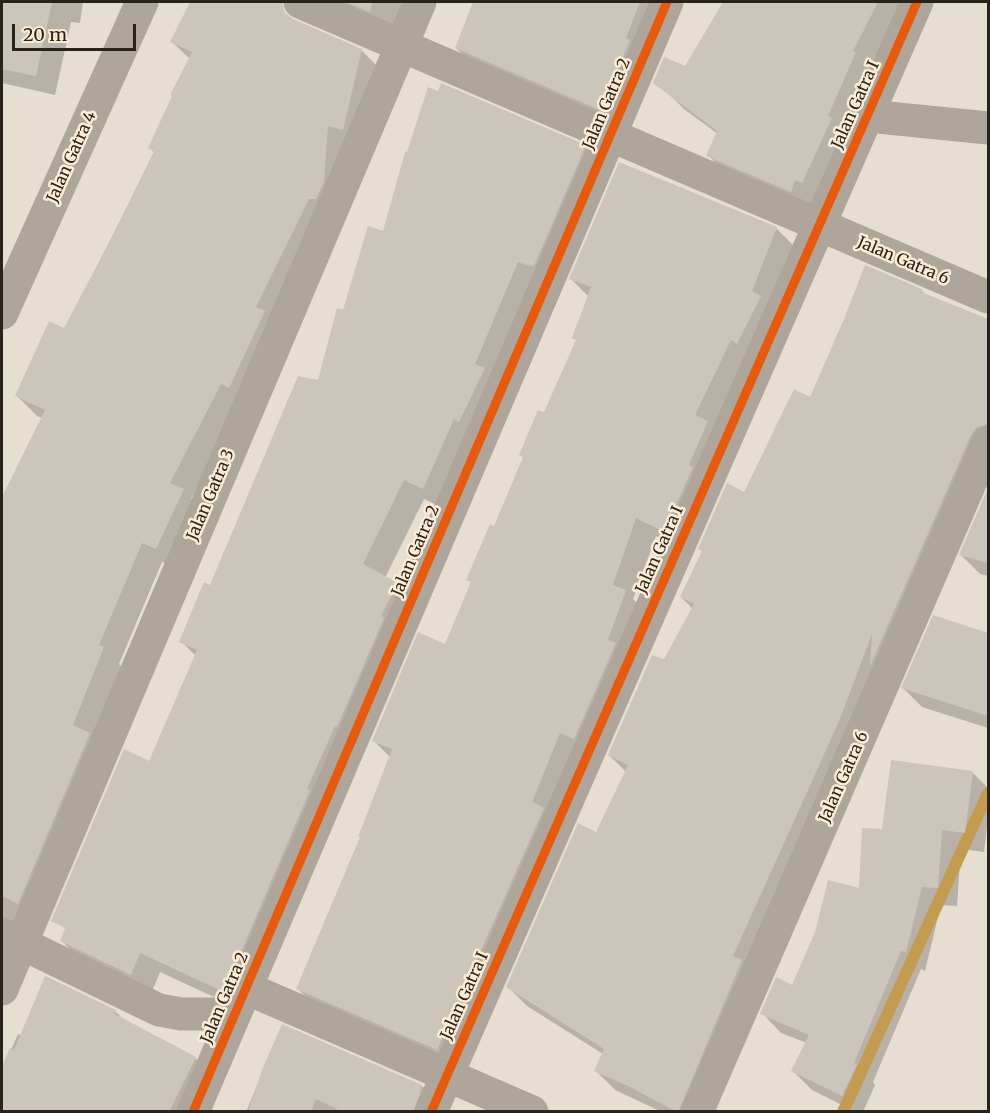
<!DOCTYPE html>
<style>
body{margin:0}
#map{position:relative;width:990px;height:1113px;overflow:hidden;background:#e6ded1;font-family:Merriweather,serif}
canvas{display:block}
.frame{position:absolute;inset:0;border:3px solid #28231b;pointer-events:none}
.scale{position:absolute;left:12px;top:24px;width:124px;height:27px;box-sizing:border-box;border:3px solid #28231b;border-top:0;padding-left:8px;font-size:18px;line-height:21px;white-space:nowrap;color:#28231b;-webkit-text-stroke:4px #fcecd6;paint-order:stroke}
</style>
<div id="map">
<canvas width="990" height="1113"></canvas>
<div class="frame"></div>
<div class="scale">20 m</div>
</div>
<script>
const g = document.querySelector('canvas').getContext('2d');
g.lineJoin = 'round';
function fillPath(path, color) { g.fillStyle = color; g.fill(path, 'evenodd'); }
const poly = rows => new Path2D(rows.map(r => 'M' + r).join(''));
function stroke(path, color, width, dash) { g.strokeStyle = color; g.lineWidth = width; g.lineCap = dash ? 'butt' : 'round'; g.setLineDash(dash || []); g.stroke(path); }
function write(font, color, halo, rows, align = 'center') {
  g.font = font + ' Merriweather,serif'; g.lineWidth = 5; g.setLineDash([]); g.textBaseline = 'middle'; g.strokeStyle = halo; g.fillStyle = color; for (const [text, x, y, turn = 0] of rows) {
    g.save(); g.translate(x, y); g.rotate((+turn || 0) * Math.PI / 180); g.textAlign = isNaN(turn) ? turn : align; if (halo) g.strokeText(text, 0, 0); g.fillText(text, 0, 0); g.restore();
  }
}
fillPath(poly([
 [2,2,83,2,80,23,71,22,55,95,2,83],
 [191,2,219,2,293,37,361,50,381,70,241,402,191,499,203,510,176,568,162,562,119,664,123,668,2,979,2,500,42,418,37,416,17,396,64,330,155,153,150,148,190,59,172,42],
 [323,2,420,2,405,36],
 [474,2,665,2,619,128,475,66,456,48],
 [725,2,902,2,810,210,727,175,708,155,718,134,684,109,665,90,686,68],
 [585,146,605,166,443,508,424,499,385,578,397,584,417,604,244,1011,160,972,151,994,81,961,62,941,149,763,196,656,181,641,319,382,344,312,384,233],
 [776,228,795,247,684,550,656,536,633,599,644,610,456,1068,317,1008,298,989,362,837,391,758,374,741,446,646,472,583,468,580,495,528,524,458,521,455,544,414,577,341,589,297,571,279],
 [921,290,927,296,988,321,988,450,705,1112,662,1112,615,1090,596,1071,603,1054,527,1006,508,987,597,834,626,772,609,755,693,609,681,597,703,552,700,549,745,494,811,399],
 [982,508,988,509,988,576,980,574,961,555],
 [934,617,988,634,988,728,922,707,903,688],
 [972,772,988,788,988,817,984,852,961,849,957,906,941,905,925,971,921,969,873,1082,875,1085,863,1112,856,1112,812,1090,793,1071,807,1043,781,1033,762,1013,793,987,860,890,884,831],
 [115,1011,124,1020,195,1058,215,1077,198,1112,2,1112,2,1070,18,1034,21,1035],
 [282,1026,422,1086,441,1105,438,1112,412,1112,420,1093,417,1093,411,1112,246,1112]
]), '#0003');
stroke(poly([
 [843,1112,988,793]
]), '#c49c50', 12);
fillPath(poly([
 [2,2,52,2,36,76,2,69],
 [190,2,282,2,285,13,293,19,362,49,343,130,328,126,324,182,316,199,309,199,256,307,265,311,229,388,221,384,170,483,184,489,156,549,142,543,99,645,104,647,73,725,90,733,18,904,2,896,2,497,45,410,15,396,49,321,64,328,110,241,154,151,148,148,172,96,170,95,192,52,170,42],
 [346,2,372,2,370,12],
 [473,2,640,2,626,38,630,40,600,110,455,48],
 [723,2,878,2,853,51,856,52,828,116,832,118,802,183,795,180,791,192,706,156,717,131,653,83,664,57,685,66],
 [441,83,586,145,534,266,529,265,529,266,518,262,475,364,485,368,459,422,454,419,423,489,404,480,363,564,398,583,381,616,384,618,337,727,335,726,307,789,310,790,224,992,140,953,131,975,60,941,65,928,51,921,124,749,149,761,197,650,179,642,204,582,210,585,298,376,318,380,337,308,343,310,368,226,383,231,405,152,407,152,428,87,438,91],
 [619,162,777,227,752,291,761,296,737,344,731,340,695,415,708,421,689,465,693,467,664,532,636,518,613,585,626,590,608,640,616,643,574,739,560,733,532,802,544,808,437,1050,296,989,360,837,358,837,392,749,372,741,418,632,445,644,471,582,466,580,490,524,494,526,523,457,519,455,538,410,544,412,576,340,572,338,591,287,569,279],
 [865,265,922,289,921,292,988,319,988,424,977,427,971,435,870,666,872,634,840,719,733,956,742,960,679,1110,677,1112,628,1086,594,1071,604,1049,506,987,578,823,596,832,628,765,608,755,652,655,664,659,694,604,680,597,702,551,698,549,727,483,744,492,794,389,810,397,844,319],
 [988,488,988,563,959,555],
 [933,615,988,633,988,716,901,688],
 [891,760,973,771,965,833,942,830,938,888,922,887,906,952,901,951,854,1063,857,1064,842,1096,791,1071,809,1035,760,1014,776,977,792,985,815,932,828,880,859,888,862,828,882,829],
 [45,976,116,1010,115,1014,196,1057,169,1112,2,1112,2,1066,10,1048,14,1050],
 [282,1024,422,1085,413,1112,343,1112,316,1099,311,1112,248,1112,262,1070]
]), '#cbc5bb');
stroke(poly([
 [300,2,988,297],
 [868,116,988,128],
 [2,313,142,2],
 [2,934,159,1010,181,1014,235,1014],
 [246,988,532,1112],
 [2,989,420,2],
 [193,1112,667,2],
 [431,1112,917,2],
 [697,1112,988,442]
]), '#aea69a', 33);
stroke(poly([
 [193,1112,667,2],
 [431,1112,917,2]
]), '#e8590c', 9);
write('16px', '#28231b', '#fcecd6', [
 ["Jalan Gatra 2",607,104,-67],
 ["Jalan Gatra I",856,105,-66],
 ["Jalan Gatra 4",72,157,-66],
 ["Jalan Gatra 6",903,261,23],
 ["Jalan Gatra 3",211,495,-67],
 ["Jalan Gatra I",660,550,-66],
 ["Jalan Gatra 2",416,551,-67],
 ["Jalan Gatra 6",844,777,-66],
 ["Jalan Gatra I",465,996,-66],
 ["Jalan Gatra 2",225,998,-67]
]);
</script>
